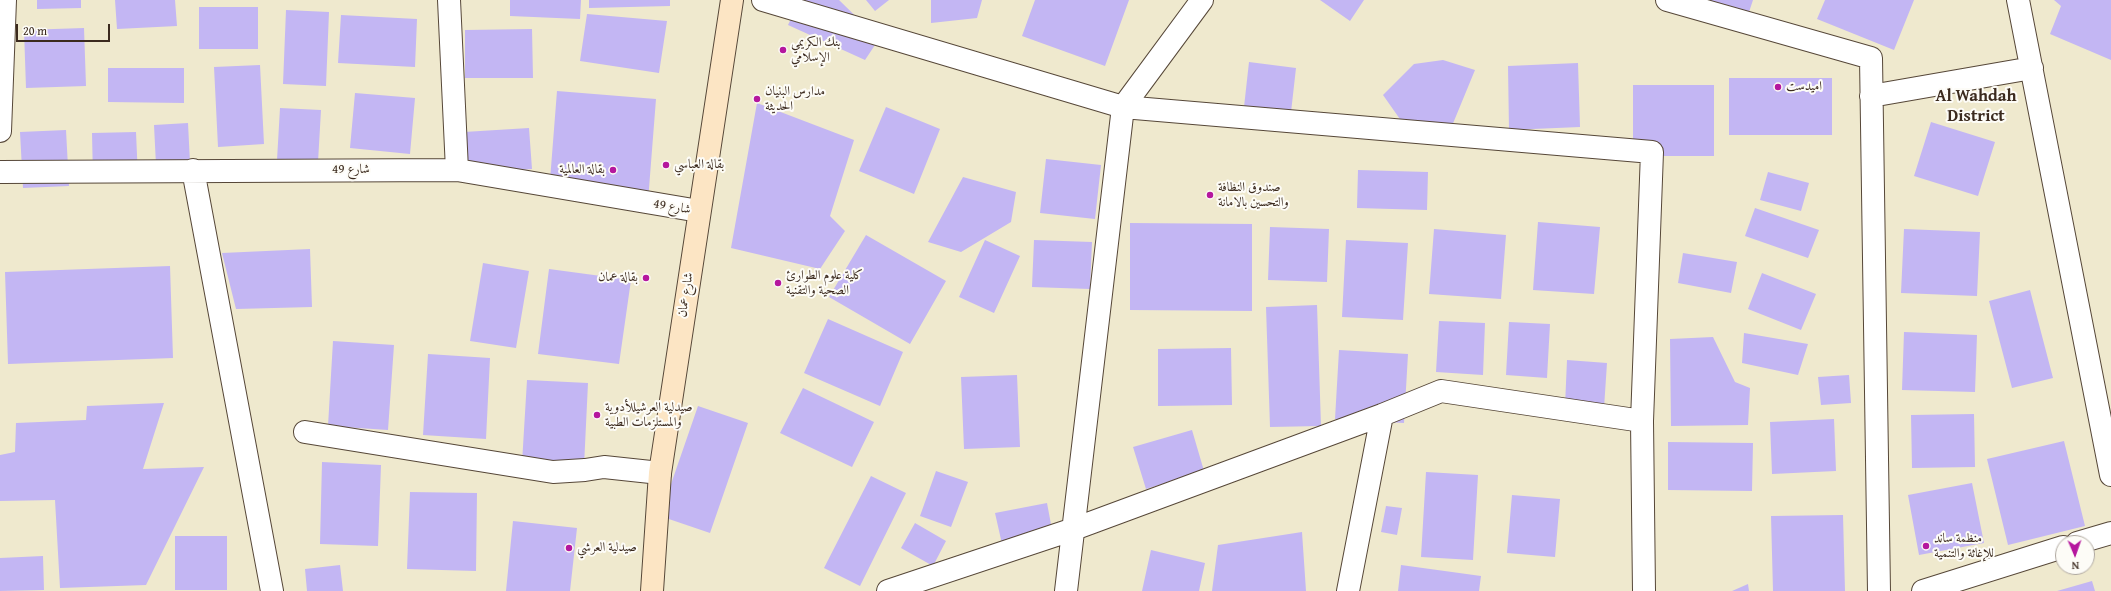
<!DOCTYPE html>
<meta charset="utf-8">
<style>
body{margin:0}
#map{position:relative;width:2111px;height:591px;overflow:hidden;background:#efe9ce;font-family:"Gentium Book Plus",serif}
canvas{display:block}
.north{position:absolute;left:2055px;top:535px;width:40px;height:40px;box-sizing:border-box;background:#fdfcf7;border:1px solid #afa8a0;border-radius:50%;rotate:178deg;font-size:11px;font-weight:700;line-height:16px;text-align:center;color:#3b2a1e}
.north::after{content:'';display:block;margin:auto;width:14px;height:18px;background:#b5179e;clip-path:polygon(50% 0,100% 100%,50% 72%,0 100%)}
.scale{position:absolute;left:16px;top:24px;width:94px;height:18px;box-sizing:border-box;border:2px solid #3b2a1e;border-top:0;padding-left:5px;font-size:12px;line-height:14px;white-space:nowrap;color:#3b2a1e;-webkit-text-stroke:3px #fdfcf7;paint-order:stroke}
</style>
<div id="map">
<canvas width="2111" height="591"></canvas>
<div class="north">N</div>
<div class="scale">20 m</div>
</div>
<script>
const g = document.querySelector('canvas').getContext('2d');
g.lineJoin = 'round';
function fillPath(path, color) { g.fillStyle = color; g.fill(path, 'evenodd'); }
const poly = rows => new Path2D(rows.map(r => 'M' + r).join(''));
function stroke(path, color, width, dash) { g.strokeStyle = color; g.lineWidth = width; g.lineCap = dash ? 'butt' : 'round'; g.setLineDash(dash || []); g.stroke(path); }
function write(font, color, halo, rows, align = 'center') {
  g.font = font + ' "Gentium Book Plus",Amiri,serif'; g.lineWidth = 4; g.setLineDash([]); g.textBaseline = 'middle'; g.strokeStyle = halo; g.fillStyle = color; for (const [text, x, y, turn = 0] of rows) {
    g.save(); g.translate(x, y); g.rotate((+turn || 0) * Math.PI / 180); g.textAlign = isNaN(turn) ? turn : align; if (halo) g.strokeText(text, 0, 0); g.fillText(text, 0, 0); g.restore();
  }
}
fillPath(poly([
 [37,0,81,0,81,8,37,9],
 [115,0,175,0,177,26,117,29],
 [510,0,581,0,580,19,510,16],
 [589,0,670,0,670,6,589,8],
 [800,0,839,0,879,39,865,60,788,25],
 [866,0,889,0,875,11],
 [931,0,982,0,977,18,931,23],
 [1035,0,1129,0,1105,66,1022,36],
 [1320,0,1364,0,1350,21],
 [1703,0,1753,0,1748,15],
 [1825,0,1914,0,1894,50,1817,19],
 [2054,0,2111,0,2111,60,2050,34,2061,6],
 [199,7,258,7,258,49,199,49],
 [286,10,329,12,326,86,283,84],
 [587,14,667,21,659,73,580,61],
 [341,15,417,19,415,67,338,63],
 [84,28,86,86,26,88,24,30],
 [532,29,533,78,465,78,465,30],
 [1443,60,1475,70,1447,138,1402,122,1383,95,1414,64],
 [1249,62,1296,68,1289,130,1242,125],
 [1578,63,1580,127,1509,130,1508,66],
 [260,65,264,144,218,147,214,67],
 [108,68,184,68,184,103,108,102],
 [1729,78,1832,78,1832,135,1729,135],
 [1633,85,1714,85,1714,156,1633,156],
 [557,91,656,99,648,201,549,193],
 [355,93,415,98,410,154,350,148],
 [757,103,854,140,830,216,845,231,820,269,731,248],
 [886,107,940,129,914,194,859,171],
 [280,108,321,110,318,162,277,160],
 [1931,122,1995,142,1978,196,1914,176],
 [188,123,190,163,156,165,154,125],
 [529,128,532,169,467,174,464,132],
 [66,130,69,186,23,188,20,132],
 [136,132,138,178,93,179,92,133],
 [1046,159,1101,165,1095,219,1040,213],
 [1358,170,1428,172,1427,210,1357,208],
 [1768,172,1809,183,1801,211,1760,200],
 [963,177,1016,192,1011,222,961,252,928,242],
 [1755,208,1819,230,1808,258,1745,236],
 [1538,222,1600,227,1594,294,1533,290],
 [1130,223,1252,224,1252,311,1130,310],
 [1270,227,1329,229,1327,282,1268,280],
 [1434,229,1506,235,1501,299,1429,294],
 [1904,229,1980,232,1977,296,1901,293],
 [866,235,946,281,910,344,829,297],
 [985,240,1020,256,994,313,959,297],
 [1034,240,1092,242,1090,289,1032,287],
 [1346,240,1408,243,1403,320,1342,317],
 [310,249,312,307,236,309,222,253],
 [1683,253,1737,262,1731,293,1678,283],
 [483,263,529,271,516,348,470,341],
 [170,266,173,358,8,364,5,272],
 [549,269,631,280,619,364,538,354],
 [1762,273,1816,294,1801,330,1748,309],
 [2030,290,2053,378,2012,388,1989,301],
 [1317,305,1321,426,1270,427,1266,307],
 [828,319,903,352,880,406,804,373],
 [1439,321,1485,323,1483,375,1436,372],
 [1509,322,1550,324,1547,378,1506,375],
 [1904,332,1977,335,1975,392,1902,390],
 [1744,333,1808,344,1798,375,1742,363],
 [1713,337,1735,382,1750,388,1748,425,1671,426,1670,339],
 [333,341,394,345,388,430,328,426],
 [1231,348,1232,405,1158,406,1158,349],
 [1339,350,1408,354,1404,423,1335,419],
 [428,354,490,358,486,439,423,435],
 [1567,360,1607,363,1604,408,1565,406],
 [1017,375,1020,447,964,449,961,377],
 [1849,375,1851,403,1821,405,1818,377],
 [527,380,588,383,584,466,522,463],
 [803,388,874,422,852,467,780,433],
 [164,403,143,469,204,467,146,585,60,588,55,500,0,501,0,455,15,452,16,423,86,420,87,406],
 [698,406,748,423,710,533,660,516],
 [1974,414,1975,467,1912,468,1911,415],
 [1834,419,1836,471,1772,474,1770,422],
 [1192,430,1204,471,1146,489,1133,447],
 [2064,441,2085,526,2008,545,1987,459],
 [1668,442,1753,443,1752,491,1668,490],
 [322,462,381,465,378,546,320,544],
 [936,471,968,482,951,527,920,516],
 [1426,472,1478,475,1473,560,1421,557],
 [871,476,906,493,860,586,824,568],
 [1972,483,1984,543,1919,555,1908,495],
 [410,492,477,493,476,571,407,569],
 [1512,495,1560,499,1555,557,1507,553],
 [1047,503,1053,535,1002,544,995,513],
 [1386,506,1402,508,1397,535,1381,532],
 [1843,515,1845,591,1773,591,1771,516],
 [513,521,577,528,570,591,506,591],
 [915,523,946,541,933,566,901,548],
 [1302,532,1306,591,1212,591,1218,545],
 [175,536,227,536,227,590,175,590],
 [1151,550,1205,563,1199,591,1142,591],
 [43,556,44,590,0,591,0,558],
 [340,565,343,591,307,591,305,569],
 [1401,565,1481,576,1479,591,1398,591],
 [2092,581,2095,591,2057,591],
 [1748,584,1749,591,1732,591]
]), '#c3b6f3');
const street = poly([
 [449,0,457,170],
 [763,0,1123,107,1652,152,1642,421,1644,591],
 [1667,0,1871,58,1879,591],
 [2018,0,2111,475],
 [1871,96,2032,68],
 [0,131,5,0],
 [193,170,272,591],
 [0,172,457,170,699,211],
 [305,432,553,472,585,470,604,467,660,473],
 [2077,543,2111,533],
 [888,591,1074,529,1382,415,1441,391,1642,421],
 [1066,591,1123,107,1202,0],
 [1348,591,1382,415],
 [1923,591,2063,547]
]);
const secondary = poly([
 [652,591,660,473,732,0]
]);
stroke(street, '#564738', 24);
stroke(secondary, '#564738', 24);
stroke(street, '#fff', 22);
stroke(secondary, '#fce5c4', 22);
for (const [x, y, r, color] of [
 [783,50,4,"#b5179e"],
 [1778,87,4,"#b5179e"],
 [757,99,4,"#b5179e"],
 [666,165,4,"#b5179e"],
 [613,170,4,"#b5179e"],
 [1210,195,4,"#b5179e"],
 [646,278,4,"#b5179e"],
 [778,283,4,"#b5179e"],
 [597,415,4,"#b5179e"],
 [1926,546,4,"#b5179e"],
 [569,548,4,"#b5179e"]
]) { const dot = new Path2D(); dot.arc(x, y, r, 0, 2 * Math.PI); g.fillStyle = color; g.fill(dot); stroke(dot, '#fdfcf7', 1.5); }
write('13px', '#3b2a1e', '#fdfcf7', [
 ["بنك الكريمي",791,43],
 ["الإسلامي",791,58],
 ["اميدست",1786,87],
 ["مدارس البنيان",765,92],
 ["الحديثة",765,107],
 ["بقالة العباسي",674,165],
 ["بقالة العالمية",605,170,"right"],
 ["صندوق النظافة",1218,188],
 ["والتحسين بالامانة",1218,203],
 ["كلية علوم الطوارئ",786,276],
 ["الصحية والتقنية",786,291],
 ["بقالة عمان",638,278,"right"],
 ["صيدلية العرشيللأدوية",605,408],
 ["والمستلزمات الطبية",605,423],
 ["منظمة ساند",1934,539],
 ["للإغاثة والتنمية",1934,554],
 ["صيدلية العرشي",577,548]
], 'left');
write('13px', '#3b2a1e', '#fdfcf7', [
 ["شارع 49",351,170],
 ["شارع 49",672,207,10],
 ["شارع عمان",686,295,-81]
]);
write('bold 17px', '#3b2a1e', '#fdfcf7', [
 ["Al Wahdah",1976,97],
 ["District",1976,117]
]);
</script>
